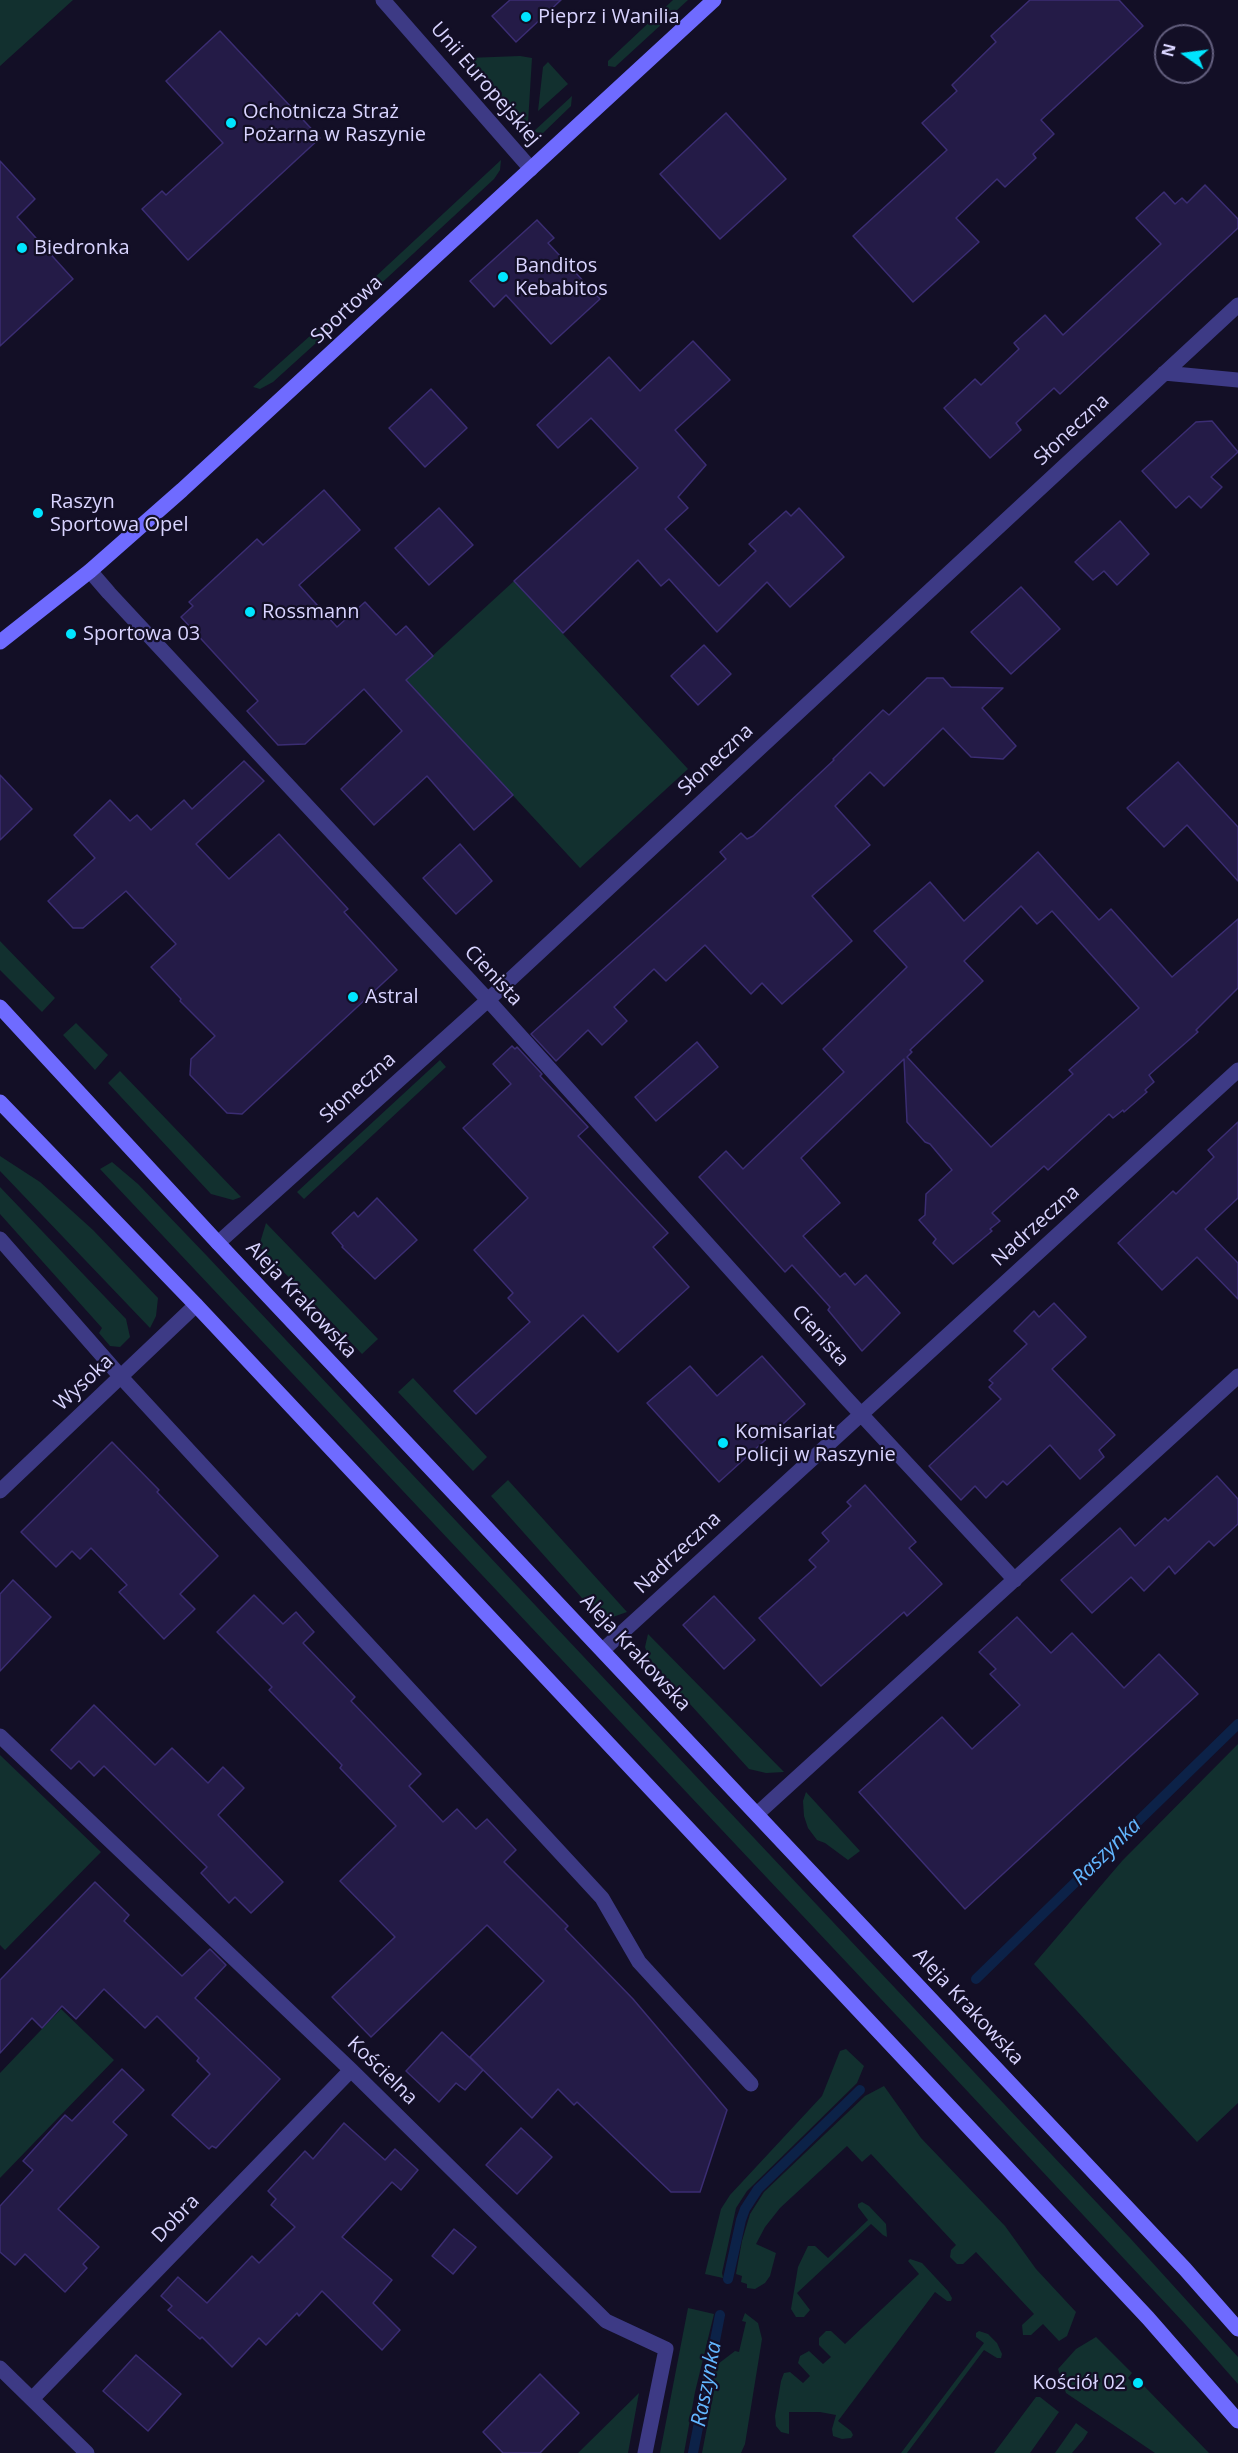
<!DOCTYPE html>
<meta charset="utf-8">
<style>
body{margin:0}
#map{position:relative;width:1238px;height:2453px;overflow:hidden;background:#130f26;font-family:"Open Sans",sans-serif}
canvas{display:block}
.north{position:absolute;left:1154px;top:24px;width:60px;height:60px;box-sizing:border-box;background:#130f26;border:2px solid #625e7d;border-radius:50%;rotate:284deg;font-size:16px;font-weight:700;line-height:24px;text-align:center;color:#d9d4ff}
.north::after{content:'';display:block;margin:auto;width:21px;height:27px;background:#00e5ff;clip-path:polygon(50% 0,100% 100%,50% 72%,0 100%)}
</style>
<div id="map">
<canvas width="1238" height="2453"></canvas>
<div class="north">N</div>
</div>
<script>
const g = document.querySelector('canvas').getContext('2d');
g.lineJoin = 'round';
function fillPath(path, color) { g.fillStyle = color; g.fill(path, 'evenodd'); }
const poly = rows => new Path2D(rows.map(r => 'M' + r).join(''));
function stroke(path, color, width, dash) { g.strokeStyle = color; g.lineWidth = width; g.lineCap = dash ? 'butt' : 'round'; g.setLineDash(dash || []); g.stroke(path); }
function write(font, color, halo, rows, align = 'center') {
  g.font = font + ' "Open Sans",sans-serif'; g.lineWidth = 4.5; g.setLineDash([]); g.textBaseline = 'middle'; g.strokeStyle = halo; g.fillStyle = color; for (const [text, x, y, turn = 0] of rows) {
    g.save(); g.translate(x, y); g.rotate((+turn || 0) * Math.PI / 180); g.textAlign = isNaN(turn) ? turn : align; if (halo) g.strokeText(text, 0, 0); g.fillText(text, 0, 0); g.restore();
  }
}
fillPath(poly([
 [0,0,73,0,0,66],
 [673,0,688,0,615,67,608,66,608,61],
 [520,56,532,58,528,123,522,122,467,58],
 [548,62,568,84,538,111,543,67],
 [572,96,571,106,543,133,533,132],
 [501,160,500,170,494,179,374,290,366,293,359,292],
 [330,318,326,334,273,382,260,389,253,387],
 [514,581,688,769,580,868,406,680],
 [0,941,55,998,42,1012,0,970],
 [76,1023,108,1055,95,1070,63,1035],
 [440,1060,446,1067,304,1199,297,1192],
 [120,1071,241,1197,233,1200,211,1194,108,1083],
 [0,1156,40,1182,93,1230,158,1298,156,1316,150,1328,0,1171],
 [112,1162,138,1184,207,1256,1130,2238,1238,2357,1238,2384,1185,2324,912,2032,100,1169],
 [0,1187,126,1319,130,1337,120,1347,110,1346,99,1333,102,1328,0,1214],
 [266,1223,378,1339,362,1354,259,1246],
 [413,1378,487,1457,473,1471,398,1392],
 [508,1480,627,1612,610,1618,598,1616,491,1496],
 [648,1634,784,1772,766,1773,749,1769,649,1659,645,1647],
 [1238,1744,1238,2103,1197,2142,1034,1964,1122,1861],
 [0,1755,101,1852,5,1950,0,1945],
 [806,1792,860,1851,848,1860,825,1843,817,1840,808,1828,804,1816,803,1801],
 [61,2009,114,2060,0,2178,0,2073],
 [846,2049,864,2066,857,2083,747,2191,736,2208,722,2273,723,2278,705,2274,721,2209,730,2195,822,2096,840,2051],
 [884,2086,921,2138,1005,2226,1036,2269,1076,2312,1067,2336,1059,2341,1043,2324,1031,2335,1023,2335,1022,2325,1034,2314,976,2252,963,2264,957,2264,950,2257,951,2250,956,2245,871,2154,862,2162,847,2146,780,2208,765,2227,756,2244,776,2253,770,2276,765,2283,755,2289,747,2288,747,2284,741,2282,742,2276,736,2274,742,2241,750,2214,764,2192,865,2096],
 [862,2202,869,2206,886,2224,887,2237,883,2235,871,2224,797,2293,810,2310,804,2317,796,2317,791,2309,798,2267,808,2246,815,2246,828,2258,868,2220,858,2207,858,2204],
 [910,2259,922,2263,948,2291,952,2298,951,2301,947,2301,935,2292,838,2421,851,2431,853,2435,851,2438,842,2439,833,2436,832,2429,836,2415,820,2412,789,2412,789,2434,781,2432,776,2426,775,2416,781,2381,784,2373,790,2372,803,2383,810,2376,798,2363,800,2356,809,2351,823,2364,831,2357,819,2345,819,2338,826,2331,831,2331,845,2344,919,2274,908,2261],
 [688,2308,714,2314,695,2392,684,2453,660,2453],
 [745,2313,758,2323,762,2339,745,2444,741,2453,702,2453,713,2396,714,2367,735,2351,739,2352,746,2322,742,2321],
 [979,2331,988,2334,997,2343,1002,2354,1001,2358,997,2358,984,2350,907,2453,901,2453,984,2343,976,2337,976,2333],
 [1096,2337,1132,2373,1128,2378,1139,2390,1144,2386,1209,2453,1155,2453,1066,2393,1058,2369,1076,2349],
 [639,2393,628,2453,578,2453],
 [1036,2397,1040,2397,1059,2412,1030,2453,994,2453],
 [1076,2423,1088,2432,1083,2440,1072,2453,1055,2453]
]), '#12302f');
stroke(poly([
 [976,1979,1238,1724],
 [728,2279,741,2220,745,2209,758,2189,860,2090],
 [693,2453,720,2315]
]), '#0c2248', 10);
const building = poly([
 [510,0,561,0,516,42,492,16,510,0],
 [1030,0,1119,0,1143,26,1041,120,1054,134,1033,154,1036,158,1005,187,997,179,956,218,979,242,913,302,853,236,947,150,922,123,957,91,952,85,996,42,991,36,1030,0],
 [220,31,320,138,188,260,142,209,162,191,166,195,223,143,166,81,220,31],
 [726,113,786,179,720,239,660,174,726,113],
 [0,161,35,199,17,217,73,279,0,346,0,161],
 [1205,185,1238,219,1238,228,1060,394,1054,388,1016,423,1021,430,990,458,944,408,975,379,981,385,1019,349,1014,343,1045,315,1063,335,1161,244,1136,218,1164,192,1175,204,1182,198,1187,203,1205,185],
 [537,220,554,238,548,243,600,299,551,344,506,295,494,307,470,281,537,220],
 [693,341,730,380,675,430,706,465,678,497,688,508,665,529,719,586,756,551,749,544,786,511,791,516,799,508,844,557,790,607,767,582,717,632,669,579,661,586,638,560,563,633,514,581,638,468,591,418,558,448,537,425,609,357,640,391,693,341],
 [431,389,467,428,425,467,389,428,431,389],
 [1212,421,1238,452,1211,477,1222,487,1201,508,1189,496,1176,508,1142,471,1196,422,1212,421],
 [324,490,360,530,299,585,337,627,365,602,396,635,406,626,433,656,406,680,513,795,474,830,427,776,374,825,341,789,402,731,364,689,305,744,278,745,247,711,258,701,181,617,193,606,189,602,257,539,263,545,324,490],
 [439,508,473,545,429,585,395,548,439,508],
 [1120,521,1149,554,1117,585,1104,571,1093,580,1075,562,1120,521],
 [1021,587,1060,629,1011,674,971,632,1021,587],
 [704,645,731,674,698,705,671,676,704,645],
 [927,678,943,678,951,687,1003,688,982,708,1016,746,1003,759,971,757,943,728,884,786,870,772,835,806,870,845,812,896,852,941,782,1004,762,983,751,994,705,945,666,981,654,969,614,1007,627,1021,602,1045,588,1030,556,1061,531,1034,726,859,720,852,741,833,747,839,753,836,834,760,833,759,883,710,889,715,927,678],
 [244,761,264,781,196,844,229,879,279,834,348,909,344,912,397,970,242,1114,227,1113,190,1075,191,1059,215,1036,180,1001,181,999,151,967,176,944,126,891,83,928,73,928,48,901,95,858,74,835,110,800,130,821,137,815,151,830,184,800,192,809,244,761],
 [1178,762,1238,827,1238,881,1187,825,1164,847,1127,808,1178,762],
 [0,775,32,809,0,840,0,775],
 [460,844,492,881,456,914,423,878,460,844],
 [1038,852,1099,920,1111,909,1172,977,1238,919,1238,988,1196,1030,1198,1032,1149,1075,1154,1082,1145,1090,1147,1092,1124,1112,1123,1110,1113,1118,1109,1114,1048,1170,1044,1166,992,1213,1000,1221,990,1229,992,1231,953,1264,933,1243,936,1239,919,1220,925,1215,926,1194,952,1170,930,1144,925,1142,907,1122,904,1059,801,1158,840,1203,803,1236,840,1277,845,1273,855,1285,866,1275,900,1313,862,1351,828,1310,830,1307,792,1265,785,1272,699,1177,726,1151,743,1169,844,1072,823,1049,907,967,874,931,930,882,964,921,1038,852],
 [1021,906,1037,924,1052,911,1139,1008,1069,1070,1073,1074,991,1147,907,1057,912,1052,910,1050,983,981,964,961,1021,906],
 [697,1042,718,1067,656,1121,635,1097,697,1042],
 [512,1046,515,1049,517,1047,542,1074,540,1076,588,1127,578,1136,668,1233,653,1247,689,1287,618,1352,583,1315,476,1414,454,1391,530,1322,508,1298,513,1293,474,1250,528,1198,463,1128,511,1084,493,1064,512,1046],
 [1238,1122,1238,1198,1205,1229,1238,1263,1238,1299,1197,1257,1162,1290,1118,1243,1173,1191,1176,1194,1214,1157,1208,1150,1238,1122],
 [377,1198,417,1240,375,1279,342,1247,343,1246,332,1233,354,1212,358,1217,377,1198],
 [1054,1303,1086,1337,1052,1369,1115,1435,1099,1450,1104,1457,1080,1479,1050,1445,1007,1485,1003,1481,986,1498,975,1486,961,1500,929,1466,1001,1399,989,1387,993,1383,989,1380,1027,1344,1014,1331,1034,1311,1039,1317,1054,1303],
 [762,1356,805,1404,719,1482,647,1403,690,1366,717,1396,762,1356],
 [112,1442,159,1490,157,1492,218,1556,180,1594,195,1609,164,1639,119,1592,127,1585,91,1548,80,1559,72,1551,56,1567,21,1532,112,1442],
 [1217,1476,1238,1499,1238,1524,1214,1546,1209,1541,1175,1574,1169,1566,1144,1591,1131,1577,1092,1613,1061,1580,1120,1528,1135,1546,1165,1518,1168,1521,1217,1476],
 [865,1485,916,1542,909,1548,942,1584,907,1616,904,1612,821,1686,759,1618,816,1567,809,1560,829,1541,822,1533,851,1506,847,1502,865,1485],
 [13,1580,51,1617,0,1671,0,1594,13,1580],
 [254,1595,283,1624,296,1612,314,1632,303,1643,355,1697,351,1701,421,1774,409,1786,443,1822,457,1809,476,1829,487,1819,516,1850,504,1862,568,1926,565,1929,633,1999,727,2110,700,2192,671,2192,577,2102,574,2105,558,2089,532,2118,470,2057,544,1981,487,1925,371,2037,332,1997,395,1937,340,1881,396,1826,340,1768,342,1765,269,1690,272,1687,217,1632,254,1595],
 [714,1596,755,1640,724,1669,683,1625,714,1596],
 [1017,1617,1051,1653,1072,1633,1124,1688,1159,1654,1198,1694,965,1909,859,1792,942,1717,972,1749,1020,1705,990,1674,996,1669,979,1652,1017,1617],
 [94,1705,155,1765,172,1748,208,1783,223,1767,244,1788,218,1815,283,1882,251,1913,235,1897,229,1903,201,1873,207,1867,104,1766,94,1776,79,1761,71,1769,51,1750,94,1705],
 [95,1882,129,1915,124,1921,182,1976,210,1949,226,1965,195,1998,280,2079,216,2148,212,2146,209,2149,172,2115,210,2074,197,2061,199,2058,157,2016,145,2028,104,1989,76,2019,62,2006,42,2028,32,2018,0,2053,0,1980,95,1882],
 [442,2032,483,2070,465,2090,456,2083,439,2102,406,2071,442,2032],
 [122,2069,144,2090,113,2122,127,2135,58,2209,99,2247,83,2264,87,2268,65,2292,25,2254,15,2265,0,2252,0,2206,33,2170,23,2161,65,2115,72,2121,122,2069],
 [344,2123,385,2160,395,2149,418,2170,401,2190,392,2182,342,2237,392,2280,373,2303,400,2330,382,2350,322,2291,299,2316,297,2313,266,2345,259,2338,232,2367,202,2337,200,2339,168,2310,172,2306,161,2296,178,2277,207,2303,252,2256,259,2263,295,2227,271,2205,276,2199,268,2191,305,2151,313,2159,344,2123],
 [521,2128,552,2157,517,2194,486,2165,521,2128],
 [454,2229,476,2247,453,2274,432,2256,454,2229],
 [136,2355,181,2394,148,2431,103,2391,136,2355],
 [540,2374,579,2413,540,2453,503,2453,483,2432,540,2374]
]);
fillPath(building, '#241b47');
stroke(building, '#3b2d73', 1.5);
stroke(poly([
 [383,0,531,169],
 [1164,373,1238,380],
 [90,571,109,593,488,1000,846,1398,1015,1580],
 [0,1239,121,1377,602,1898,639,1962,751,2084],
 [218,1243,488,1000,1238,305],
 [0,1491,196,1305],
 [603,1650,1238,1070],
 [0,1736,351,2070,606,2321,666,2349,645,2453],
 [757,1814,1238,1376],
 [0,2368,87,2453],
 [32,2399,351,2070]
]), '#3d3a85', 15);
stroke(poly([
 [0,642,90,571,182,490,714,0],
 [0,1007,218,1243,1185,2269,1238,2329],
 [0,1102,196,1305,1148,2318,1238,2421]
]), '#6f6bff', 15);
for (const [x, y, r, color] of [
 [526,17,6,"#00e5ff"],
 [231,123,6,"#00e5ff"],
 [22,248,6,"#00e5ff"],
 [503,277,6,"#00e5ff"],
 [38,513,6,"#00e5ff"],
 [250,612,6,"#00e5ff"],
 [71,634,6,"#00e5ff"],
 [353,997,6,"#00e5ff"],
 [723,1443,6,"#00e5ff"],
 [1138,2383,6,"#00e5ff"]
]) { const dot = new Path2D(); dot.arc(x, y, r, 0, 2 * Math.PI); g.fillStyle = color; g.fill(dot); stroke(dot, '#130f26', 2); }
write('20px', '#d9d4ff', '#130f26', [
 ["Pieprz i Wanilia",538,17],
 ["Ochotnicza Straż",243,112],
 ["Pożarna w Raszynie",243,135],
 ["Biedronka",34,248],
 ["Banditos",515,266],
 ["Kebabitos",515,289],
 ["Raszyn",50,502],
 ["Sportowa Opel",50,525],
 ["Rossmann",262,612],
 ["Sportowa 03",83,634],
 ["Astral",365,997],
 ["Komisariat",735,1432],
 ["Policji w Raszynie",735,1455],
 ["Kościół 02",1126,2383,"right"]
], 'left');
write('20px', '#d9d4ff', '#130f26', [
 ["Unii Europejskiej",485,84,49],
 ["Sportowa",347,310,-43],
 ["Słoneczna",1072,430,-43],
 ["Słoneczna",716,760,-43],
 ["Cienista",493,976,47],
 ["Słoneczna",358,1088,-42],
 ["Nadrzeczna",1036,1226,-42],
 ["Aleja Krakowska",301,1300,47],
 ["Cienista",820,1336,48],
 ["Wysoka",84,1383,-43],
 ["Nadrzeczna",678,1553,-43],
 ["Aleja Krakowska",635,1653,47],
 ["Aleja Krakowska",968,2007,47],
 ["Kościelna",382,2071,44],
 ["Dobra",176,2219,-46]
]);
write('italic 21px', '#62b6ff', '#130f26', [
 ["Raszynka",1107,1852,-44],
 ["Raszynka",707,2384,-79]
]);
</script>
